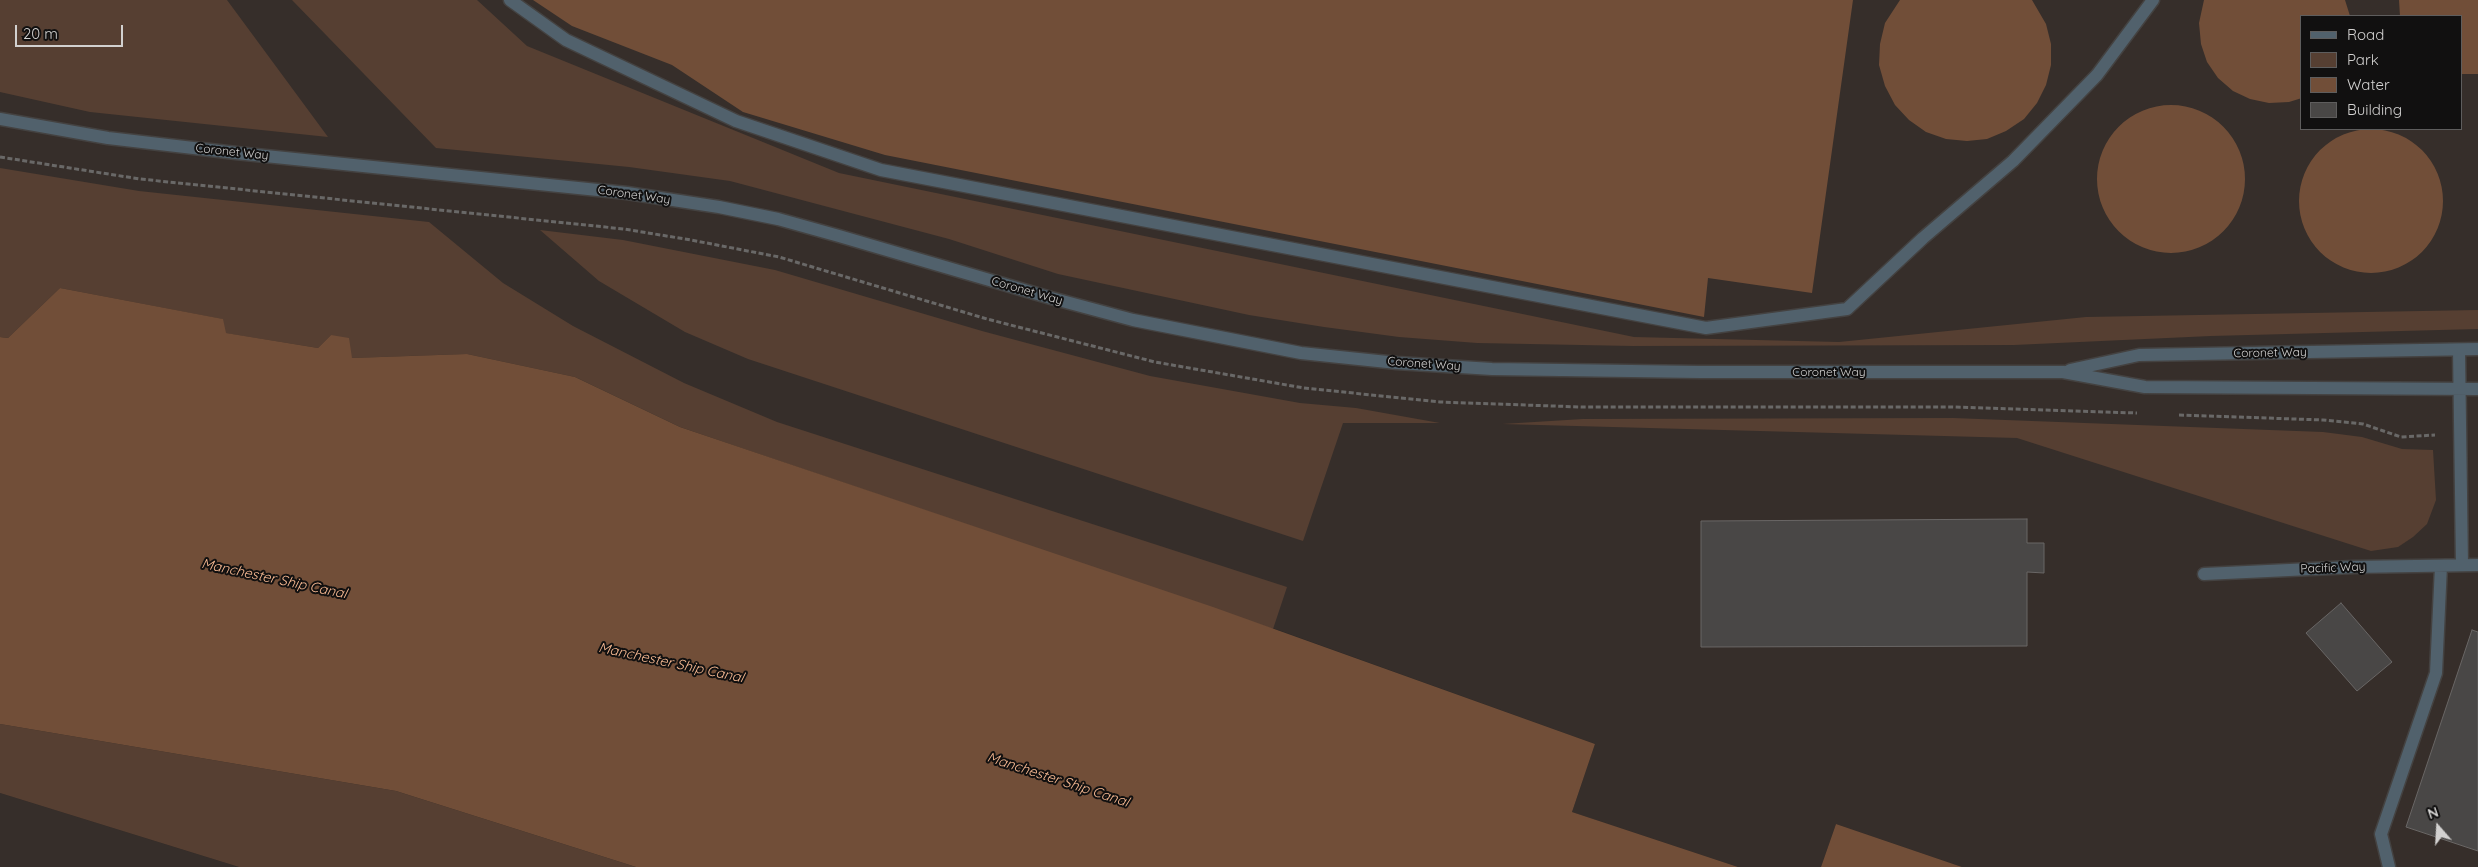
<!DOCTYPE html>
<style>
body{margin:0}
#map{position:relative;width:2478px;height:867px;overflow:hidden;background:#292726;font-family:Quicksand,sans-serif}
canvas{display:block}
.legend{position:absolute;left:2300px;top:15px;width:162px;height:115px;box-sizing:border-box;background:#111010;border:1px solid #5e5d5d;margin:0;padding:6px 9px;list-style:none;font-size:15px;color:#d2d1d0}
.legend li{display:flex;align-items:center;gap:10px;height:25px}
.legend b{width:25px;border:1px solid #5e5d5d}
.north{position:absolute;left:2413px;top:802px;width:50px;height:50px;-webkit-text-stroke:4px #111010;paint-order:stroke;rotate:341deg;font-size:14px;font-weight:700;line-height:20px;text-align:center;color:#d2d1d0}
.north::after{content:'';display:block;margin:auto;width:18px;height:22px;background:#d2d1d0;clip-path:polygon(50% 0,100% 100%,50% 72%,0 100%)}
.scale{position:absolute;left:15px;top:25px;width:108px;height:22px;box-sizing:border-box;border:2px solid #d2d1d0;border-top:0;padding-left:6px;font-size:15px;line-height:18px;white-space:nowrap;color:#d2d1d0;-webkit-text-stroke:4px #111010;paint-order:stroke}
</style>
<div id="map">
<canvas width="2478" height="867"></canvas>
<ul class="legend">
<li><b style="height:6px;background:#51616c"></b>Road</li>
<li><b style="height:14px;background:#563f32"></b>Park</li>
<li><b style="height:14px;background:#714e38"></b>Water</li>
<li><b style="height:14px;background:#494746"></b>Building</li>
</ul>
<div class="north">N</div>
<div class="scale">20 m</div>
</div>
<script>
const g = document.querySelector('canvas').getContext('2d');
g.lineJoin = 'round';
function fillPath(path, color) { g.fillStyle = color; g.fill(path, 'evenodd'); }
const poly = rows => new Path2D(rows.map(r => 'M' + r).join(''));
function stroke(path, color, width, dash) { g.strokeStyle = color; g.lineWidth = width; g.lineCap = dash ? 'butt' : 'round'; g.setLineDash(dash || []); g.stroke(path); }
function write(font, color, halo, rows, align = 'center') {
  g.font = font + ' Quicksand,sans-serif'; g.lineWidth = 4; g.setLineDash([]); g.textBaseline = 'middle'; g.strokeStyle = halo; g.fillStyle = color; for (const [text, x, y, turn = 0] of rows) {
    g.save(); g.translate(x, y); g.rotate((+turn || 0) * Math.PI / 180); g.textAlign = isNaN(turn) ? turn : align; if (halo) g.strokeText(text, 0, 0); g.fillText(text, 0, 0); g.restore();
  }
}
fillPath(poly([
 [0,0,2478,0,2478,867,1962,867,1836,824,1821,867,1738,867,1572,812,1595,744,575,377,0,337],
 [2302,16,2462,16,2462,129,2302,129],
 [0,793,239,867,0,867]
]), '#362e2a');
fillPath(poly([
 [0,0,227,0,328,137,90,112,0,92],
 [292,0,477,0,527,46,839,173,1634,337,1839,342,2086,317,2478,310,2478,329,2211,336,2014,345,1633,346,1477,343,1399,337,1324,327,1249,315,1058,274,949,239,730,181,629,167,436,148],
 [0,168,139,191,429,222,503,283,573,326,684,383,777,422,1287,587,1273,629,680,427,575,377,467,354,352,358,331,335,318,348,225,333,222,319,60,288,8,338,0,337],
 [540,230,623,240,775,270,982,331,1150,376,1300,403,1356,408,1440,423,1343,423,1303,541,748,359,685,332,599,281],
 [1953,418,2323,432,2362,437,2402,449,2433,450,2436,500,2427,524,2413,537,2398,547,2371,551,2017,438,1502,424,1583,419],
 [0,724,396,791,636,867,239,867,0,793]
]), '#563f32');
fillPath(poly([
 [533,0,1853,0,1812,293,1708,278,1704,317,885,155,743,112,672,65,572,26],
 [1900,0,2032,0,2046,24,2051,44,2051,65,2046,85,2037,103,2024,119,2006,131,1987,139,1967,141,1946,139,1926,132,1909,120,1895,105,1885,86,1879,65,1880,44,1885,23],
 [2204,0,2345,0,2350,16,2302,16,2302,98,2289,102,2269,103,2250,99,2233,91,2218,78,2207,62,2201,44,2199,23],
 [2399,0,2478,0,2478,74,2462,74,2462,16,2400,16],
 '2097 179a74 74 0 1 1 148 0a74 74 0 1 1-148 0Z',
 '2299 201a72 72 0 1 1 144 0a72 72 0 1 1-144 0Z',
 [60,288,223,319,226,333,318,348,331,335,349,338,352,358,467,354,575,377,680,427,1213,607,1595,744,1572,812,1738,867,636,867,396,791,0,724,0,337,8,338],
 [1836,824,1962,867,1821,867]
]), '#714e38');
const building = poly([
 [2027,519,2027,543,2044,543,2044,573,2027,572,2027,646,1701,647,1701,521,2027,519],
 [2341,603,2392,662,2357,691,2306,633,2341,603],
 [2472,630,2478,632,2478,851,2406,827,2472,630]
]);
fillPath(building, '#494746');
stroke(building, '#696665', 1);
const minor = poly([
 [510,0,566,40,736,121,881,170,1706,328,1847,309,1923,238,2013,161,2097,75,2153,0],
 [0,119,108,138,236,153,627,193,719,207,778,219,839,236,1051,298,1133,320,1301,353,1397,363,1492,369,1699,372,2063,372,2145,387,2478,389],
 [2459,350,2462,565],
 [2070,370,2139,355,2478,349],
 [2204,574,2353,567,2478,565],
 [2389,867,2381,834,2436,673,2441,566]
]);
stroke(minor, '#444241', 15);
stroke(poly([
 [0,157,140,179,624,229,691,240,779,257,987,319,1155,362,1304,388,1440,402,1581,407,1953,407,2137,413],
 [2179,415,2323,420,2363,424,2401,437,2435,435]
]), '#696867', 3, [5, 2.5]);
stroke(minor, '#51616c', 12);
write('12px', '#d2d1d0', '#111010', [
 ["Coronet Way",232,152,6],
 ["Coronet Way",634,195,8],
 ["Coronet Way",1027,291,16],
 ["Coronet Way",2270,353,-1],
 ["Coronet Way",1424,364,4],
 ["Coronet Way",1829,372],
 ["Pacific Way",2333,568,-2]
]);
write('italic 14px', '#f8ba93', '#111010', [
 ["Manchester Ship Canal",274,579,12],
 ["Manchester Ship Canal",671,663,12],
 ["Manchester Ship Canal",1058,780,18]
]);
</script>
